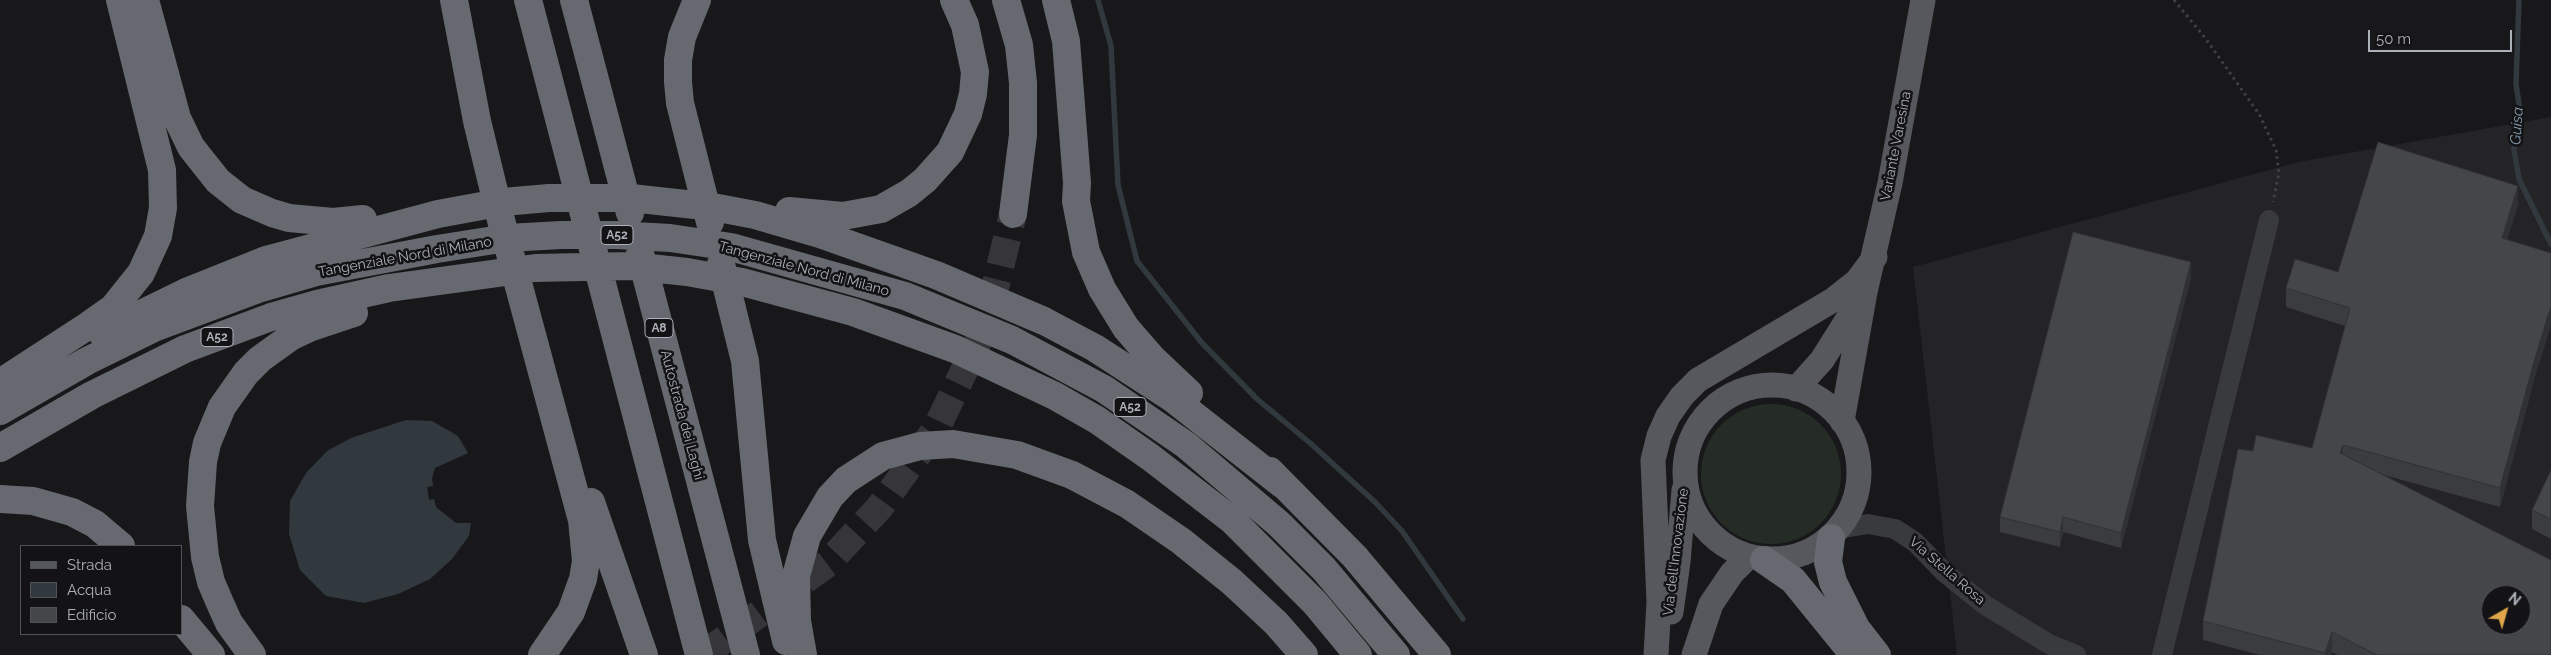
<!DOCTYPE html>
<style>
body{margin:0}
#map{position:relative;width:2551px;height:655px;overflow:hidden;background:#18181a;font-family:Raleway,sans-serif}
canvas{display:block}
.legend{position:absolute;left:20px;top:545px;width:162px;height:90px;box-sizing:border-box;background:#131315;border:1px solid #505256;margin:0;padding:6px 9px;list-style:none;font-size:15px;color:#acb0b8}
.legend li{display:flex;align-items:center;gap:10px;height:25px}
.legend b{width:25px;border:1px solid #505256}
.north{position:absolute;left:2481px;top:585px;width:50px;height:50px;box-sizing:border-box;background:#131315;border:1px solid #505256;border-radius:50%;rotate:38deg;font-size:14px;font-weight:700;line-height:20px;text-align:center;color:#acb0b8}
.north::after{content:'';display:block;margin:auto;width:18px;height:22px;background:#e0a54a;clip-path:polygon(50% 0,100% 100%,50% 72%,0 100%)}
.scale{position:absolute;left:2368px;top:30px;width:144px;height:22px;box-sizing:border-box;border:2px solid #acb0b8;border-top:0;padding-left:6px;font-size:15px;line-height:18px;white-space:nowrap;color:#acb0b8;-webkit-text-stroke:4px #131315;paint-order:stroke}
</style>
<div id="map">
<canvas width="2551" height="655"></canvas>
<ul class="legend">
<li><b style="height:6px;background:#56585d"></b>Strada</li>
<li><b style="height:14px;background:#31393f"></b>Acqua</li>
<li><b style="height:14px;background:#45464a"></b>Edificio</li>
</ul>
<div class="north">N</div>
<div class="scale">50 m</div>
</div>
<script>
const g = document.querySelector('canvas').getContext('2d');
g.lineJoin = 'round';
function fillPath(path, color) { g.fillStyle = color; g.fill(path, 'evenodd'); }
const poly = rows => new Path2D(rows.map(r => 'M' + r).join(''));
function stroke(path, color, width, dash) { g.strokeStyle = color; g.lineWidth = width; g.lineCap = dash ? 'butt' : 'round'; g.setLineDash(dash || []); g.stroke(path); }
function write(font, color, halo, rows, align = 'center') {
  g.font = font + ' Raleway,sans-serif'; g.lineWidth = 5; g.setLineDash([]); g.textBaseline = 'middle'; g.strokeStyle = halo; g.fillStyle = color; for (const [text, x, y, turn = 0] of rows) {
    g.save(); g.translate(x, y); g.rotate((+turn || 0) * Math.PI / 180); g.textAlign = isNaN(turn) ? turn : align; if (halo) g.strokeText(text, 0, 0); g.fillText(text, 0, 0); g.restore();
  }
}
fillPath(poly([
 [2551,117,2551,655,1957,655,1913,267,2298,162],
 [2491,595,2521,595,2521,625,2491,625]
]), '#242427');
fillPath(poly([
 '1701 474a70 70 0 1 1 140 0a70 70 0 1 1-140 0Z'
]), '#242c25');
fillPath(poly([
 [406,420,432,421,458,436,468,453,435,468,432,478,433,486,427,487,429,500,434,499,436,507,456,523,471,523,469,536,452,559,430,579,398,594,364,603,326,596,300,570,289,534,290,501,306,473,327,451,351,438]
]), '#31393f');
stroke(poly([
 [1098,0,1111,46,1118,185,1137,261,1202,343,1257,399,1310,443,1375,502,1402,531,1463,619],
 [2519,0,2516,84,2520,111,2514,150,2519,179,2551,244]
]), '#31393f', 5.5);
stroke(poly([
 [703,655,828,563,879,508,936,429,986,325,1013,214]
]), '#36363a', 28, [28, 14]);
stroke(poly([
 [2174,0,2206,39,2259,114,2276,150,2279,173,2273,202]
]), '#3f4145', 3, [2.5, 4]);
stroke(poly([
 [1838,529,1868,524,1895,529,1915,542,1945,573,1985,605,2049,644,2076,655],
 [2162,655,2269,220]
]), '#393a3e', 20);
stroke(poly([
 '1685 472a87 87 0 1 1 174 0a87 87 0 1 1-174 0Z',
 [1796,389,1822,360,1861,298],
 [1842,421,1865,292,1890,183,1923,0],
 [1671,612,1678,562,1684,490],
 [1656,655,1659,602,1653,460,1659,436,1668,416,1682,396,1698,380,1833,300,1857,281,1875,257],
 [1694,655,1711,604,1732,573,1748,557]
]), '#56585d', 25);
stroke(poly([
 [145,0,177,118,191,147,218,181,242,200,272,213,289,218,333,222,363,219],
 [454,0,477,121,501,220,582,520,586,561,583,579,571,612,542,655],
 [528,0,699,655],
 [574,0,630,213],
 [697,0,682,37,678,60,678,82,680,103,710,222],
 [1006,0,1019,45,1023,83,1023,135,1013,214],
 [1056,0,1066,41,1077,183,1076,201,1086,252,1102,289,1126,328,1152,358,1189,393],
 [789,211,843,216,881,209,909,193,925,180,950,152,968,114,973,94,975,72,965,25,954,0],
 [640,253,746,655],
 [721,264,745,361,762,540,786,641],
 [102,333,186,292,266,260,438,214,503,202,549,198,631,198,713,207,755,215,820,234,936,275,1044,321,1095,348,1172,398,1283,485],
 [0,383,86,327,113,308,141,273,158,236,163,208,162,170,120,0],
 [0,411,87,361,154,328,261,288,316,272,437,249,507,238,561,235,617,235,670,238,731,247,905,296,1012,340,1104,389,1186,445,1279,524,1324,569,1396,655],
 [0,448,92,395,185,349,271,317,317,304,389,288,535,268,631,266,687,272,742,282,853,312,955,349,1055,396,1097,420,1150,457,1233,521,1315,603,1358,655],
 [1270,471,1355,557,1437,655],
 [0,499,33,501,72,512,95,524,121,546],
 [591,502,644,655],
 [1831,538,1828,562,1833,582,1856,628,1877,655],
 [1764,560,1793,580,1854,655],
 [181,619,211,655],
 [252,655,229,623,220,603,211,582,205,557,200,506,203,462,207,443,222,407,246,373,260,359,292,336,309,328,354,313],
 [803,655,797,621,796,576,807,536,830,497,846,480,883,456,920,446,953,444,1017,455,1072,475,1127,504,1181,541,1232,582,1276,623,1304,655]
]), '#66696f', 28);
fillPath(poly([
 [2518,205,2507,239,2533,384,2500,507,2384,475,2551,655,2338,655,2332,652,2331,655,2260,655,2203,640,2203,621,2253,451,2312,448,2345,326,2286,307,2286,288,2338,272],
 [2191,278,2121,548,2063,532,2060,547,2000,532,2000,517],
 [2551,470,2551,539,2532,529,2532,510]
]), '#3b3c40');
fillPath(poly([
 [2518,186,2518,205,2502,257,2502,238],
 [2191,262,2191,278,2121,548,2121,533],
 [2551,306,2551,325,2533,384,2500,507,2500,488,2533,365],
 [2343,445,2343,464,2340,453],
 [2063,517,2063,532,2060,547,2060,532],
 [2332,632,2332,652,2331,655,2325,655]
]), '#303134');
const building = poly([
 [2378,142,2518,186,2502,238,2551,253,2551,306,2533,365,2500,488,2343,445,2340,453,2551,560,2551,655,2377,655,2332,632,2325,653,2203,621,2238,449,2253,451,2256,435,2312,448,2350,308,2286,288,2295,259,2338,272,2378,142],
 [2491,595,2521,595,2521,625,2491,625,2491,595],
 [2073,232,2191,262,2121,533,2063,517,2060,532,2000,517,2073,232],
 [2551,470,2551,519,2532,510,2551,470]
]);
fillPath(building, '#45464a');
stroke(building, '#303134', 1);
for (const [x, y, w] of [
 [617,235,32],
 [659,328,28],
 [217,337,32],
 [1130,407,32]
]) { const box = new Path2D(); box.roundRect(x - w / 2, y - 9.5, w, 19, 4); g.fillStyle = '#131315'; g.fill(box); stroke(box, '#acb0b8', 1); }
write('bold 12px', '#acb0b8', null, [
 ["A52",617,235],
 ["A8",659,328],
 ["A52",217,337],
 ["A52",1130,407]
]);
write('14px', '#acb0b8', '#131315', [
 ["Variante Varesina",1896,146,-79],
 ["Tangenziale Nord di Milano",405,257,-10],
 ["Tangenziale Nord di Milano",804,269,15],
 ["Autostrada dei Laghi",682,415,75],
 ["Via dell'Innovazione",1676,552,-83],
 ["Via Stella Rosa",1947,571,41]
]);
write('italic 15px', '#869eaf', '#131315', [
 ["Guisa",2517,126,-86]
]);
</script>
